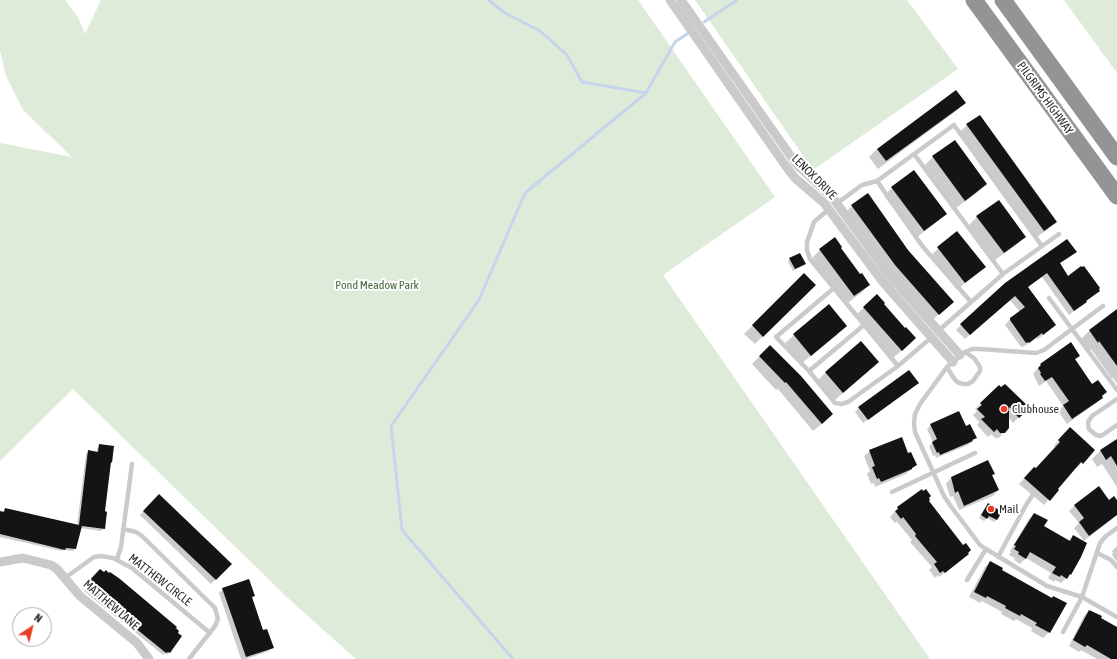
<!DOCTYPE html>
<style>
body{margin:0}
#map{position:relative;width:1117px;height:659px;overflow:hidden;background:#fff;font-family:"Asap Condensed",sans-serif}
canvas{display:block}
.north{position:absolute;left:12px;top:607px;width:40px;height:40px;box-sizing:border-box;background:#fff;border:1px solid #ababab;border-radius:50%;rotate:35deg;font-size:11px;font-weight:700;line-height:16px;text-align:center;color:#2d2d2d}
.north::after{content:'';display:block;margin:auto;width:14px;height:18px;background:#eb3d27;clip-path:polygon(50% 0,100% 100%,50% 72%,0 100%)}
</style>
<div id="map">
<canvas width="1117" height="659"></canvas>
<div class="north">N</div>
</div>
<script>
const g = document.querySelector('canvas').getContext('2d');
g.lineJoin = 'round';
function fillPath(path, color) { g.fillStyle = color; g.fill(path, 'evenodd'); }
const poly = rows => new Path2D(rows.map(r => 'M' + r).join(''));
function stroke(path, color, width, dash) { g.strokeStyle = color; g.lineWidth = width; g.lineCap = dash ? 'butt' : 'round'; g.setLineDash(dash || []); g.stroke(path); }
function write(font, color, halo, rows, align = 'center') {
  g.font = font + ' "Asap Condensed",sans-serif'; g.lineWidth = 4; g.setLineDash([]); g.textBaseline = 'middle'; g.strokeStyle = halo; g.fillStyle = color; for (const [text, x, y, turn = 0] of rows) {
    g.save(); g.translate(x, y); g.rotate((+turn || 0) * Math.PI / 180); g.textAlign = isNaN(turn) ? turn : align; if (halo) g.strokeText(text, 0, 0); g.fillText(text, 0, 0); g.restore();
  }
}
fillPath(poly([
 [0,0,65,0,78,17,85,34,101,0,638,0,775,197,663,275,930,659,356,659,291,601,73,389,0,461,0,143,72,157,23,110,6,76,0,50],
 [695,0,907,0,958,69,813,170],
 [1064,0,1117,0,1117,73]
]), '#dfebd9');
fillPath(poly([
 [964,103,956,111,878,169,869,157,877,149],
 [967,125,1055,222,1047,230,1035,238,959,133],
 [933,157,986,184,978,192,956,208,925,165],
 [913,171,946,213,938,221,916,238,884,196,892,188],
 [852,206,944,310,930,322,844,214],
 [977,217,1024,237,1016,245,995,260,969,225],
 [957,232,984,266,957,290,930,256],
 [820,250,860,275,869,285,861,293,846,304,812,258],
 [1075,252,1059,264,1067,277,1099,291,1069,315,1042,277,1027,287,1055,325,1038,339,1037,338,1023,347,1022,346,1021,347,1005,325,1011,318,1020,312,1010,300,965,339,956,330,961,325],
 [790,259,802,266,793,271,788,262],
 [804,275,814,285,755,344,744,334],
 [877,295,907,346,893,358,855,316],
 [829,305,838,334,802,363,785,343],
 [1116,311,1117,312,1117,384,1113,378,1112,379,1091,349,1089,350,1081,339,1089,331],
 [770,346,824,422,813,431,778,389,776,390,752,364],
 [1079,356,1075,360,1101,397,1096,403,1067,424,1058,411,1063,406,1046,381,1039,386,1033,374,1041,364],
 [878,362,835,400,818,380,826,372],
 [918,383,863,423,855,412,859,408],
 [999,386,1028,408,1013,423,1008,417,1004,432,999,438,995,438,991,434,988,437,977,425,979,422,973,415,977,411,975,409],
 [931,425,965,427,975,438,968,445,936,458,935,455,933,456,929,446,933,442,927,429],
 [1064,434,1094,450,1077,468,1075,467,1044,505,1019,484,1029,473,1036,470,1055,448,1054,446],
 [1117,439,1117,487,1102,464,1097,467,1092,459,1100,451],
 [100,445,113,447,111,462,110,464,104,512,104,528,101,531,80,528,75,549,73,551,63,550,62,551,0,537,0,513,2,512,5,509,77,525,86,454,89,451,97,453,97,448],
 [870,451,908,454,916,465,906,474,875,487,874,483,871,484,867,474,870,471,864,456],
 [988,461,993,474,992,476,998,490,993,496,959,510,953,496,950,497,946,484,951,478],
 [159,495,231,564,211,584,140,515],
 [928,501,968,554,939,577,938,575,935,578,929,570,932,567,910,542,912,540,897,522,895,523,890,517,898,508],
 [1109,501,1117,502,1117,515,1084,541,1074,528,1079,523,1069,511,1075,505],
 [988,505,996,520,994,522,987,518,984,521,979,518],
 [1035,514,1043,526,1068,541,1073,536,1080,556,1070,574,1061,583,1055,580,1054,582,1048,578,1051,573,1026,558,1020,564,1014,560,1015,558,1009,555,1011,552,1010,551,1029,519],
 [1117,546,1117,562,1112,555,1113,553,1112,551],
 [990,562,1001,570,1052,599,1065,603,1049,632,1043,638,1031,631,1032,628,1016,619,1014,621,1001,614,1002,612,982,601,980,603,969,597,985,567],
 [100,570,181,637,167,655,165,653,163,655,84,591,86,589,84,587],
 [223,589,254,595,251,598,262,631,272,647,269,651,246,659,241,659,219,593],
 [1089,611,1100,618,1117,628,1117,659,1097,659,1081,650,1079,652,1069,646,1084,616]
]), '#0003');
stroke(poly([
 [489,0,503,12,540,31,567,55,582,82,646,93],
 [704,22,737,0],
 [513,659,402,530,391,426,479,300,525,193,646,93,675,42,687,34]
]), '#c4d5ec', 3);
fillPath(poly([
 [956,90,966,103,886,161,877,149],
 [980,115,1057,222,1044,231,966,124],
 [955,140,987,184,965,201,932,156],
 [914,170,947,214,924,231,891,187],
 [868,193,908,250,954,302,939,315,895,265,851,205],
 [999,200,1026,237,1004,253,976,216],
 [957,231,986,267,965,283,937,247],
 [835,237,842,247,841,248,860,274,862,273,870,285,854,296,819,249],
 [1067,239,1077,252,1060,263,1068,276,1081,266,1082,267,1084,266,1100,288,1099,289,1100,291,1086,301,1087,302,1074,311,1047,273,1028,287,1056,325,1043,335,1042,333,1029,343,1028,342,1026,343,1010,320,1010,318,1025,307,1015,296,970,335,960,324,1005,283],
 [800,253,806,264,795,269,789,258],
 [804,273,816,285,763,337,752,325],
 [877,294,885,303,884,304,905,328,906,327,916,338,902,351,863,307],
 [829,304,847,326,811,356,793,334],
 [1117,309,1117,366,1099,341,1098,343,1089,330],
 [861,341,879,362,843,393,825,372],
 [1071,342,1080,356,1075,359,1092,384,1098,380,1107,392,1102,396,1103,398,1072,419,1063,405,1069,401,1052,377,1045,381,1040,374,1041,373,1038,368,1041,365,1040,364],
 [770,345,801,376,833,414,822,424,786,382,785,383,759,356],
 [909,370,919,383,868,420,858,407],
 [1005,384,1030,408,1019,418,1009,407,1009,428,1005,433,1000,433,997,429,994,432,981,419,985,417,977,409,982,405,980,403,999,385,1001,387],
 [959,411,966,426,970,424,977,438,972,440,973,441,940,455,939,452,937,453,932,442,937,439,930,424],
 [1070,427,1095,450,1083,464,1081,462,1058,489,1059,490,1050,501,1024,478,1034,467,1036,468,1047,456,1060,442,1058,440],
 [902,437,908,453,911,452,917,465,912,468,912,469,881,482,879,478,877,479,872,467,875,466,869,450],
 [1117,439,1117,466,1111,456,1106,460,1100,450],
 [99,444,114,446,112,463,111,462,105,511,107,512,105,529,82,526,76,549,66,548,65,550,0,534,0,511,4,512,5,508,79,525,88,450,98,452],
 [988,460,995,474,992,475,999,490,964,506,958,491,955,493,951,477],
 [1099,486,1109,500,1114,496,1117,500,1117,515,1089,536,1079,522,1084,518,1074,505],
 [922,489,923,491,926,489,931,496,929,498,930,500,929,501,963,545,966,543,971,550,968,553,969,554,945,573,943,571,940,573,934,564,937,562,915,536,916,534,903,517,901,519,895,511,898,509,897,507],
 [159,494,232,564,216,580,143,511],
 [988,503,1002,512,997,520,989,516,987,519,981,515],
 [1034,513,1048,520,1044,526,1070,541,1073,535,1087,543,1081,557,1071,575,1070,574,1067,579,1061,575,1060,577,1052,573,1056,567,1030,552,1026,559,1018,554,1019,552,1014,549,1016,546,1014,545],
 [990,561,1003,568,1002,570,1052,598,1053,596,1067,603,1050,633,1035,625,1037,623,1021,614,1020,616,1005,608,1006,606,987,596,986,598,974,592],
 [100,569,104,572,106,570,109,573,110,572,120,579,177,627,176,628,179,631,178,633,182,636,170,653,168,652,166,653,86,588,88,586,86,584],
 [249,579,255,596,252,597,263,630,267,629,274,648,246,657,222,588],
 [1089,610,1102,616,1101,618,1117,627,1117,659,1111,659,1087,645,1085,647,1073,640]
]), '#141414');
stroke(poly([
 [914,154,1003,274],
 [877,181,923,247,971,302],
 [836,204,862,185,877,181,954,125,1042,246],
 [829,209,814,222,807,242,807,250,810,259,898,366],
 [834,288,776,337,809,371,835,403,841,404,848,402,898,366,932,337],
 [1049,298,1072,329,1103,306],
 [937,332,1003,274,1059,234],
 [947,367,953,377,957,382,963,384,968,384,973,381,980,371,980,367,974,358,965,352],
 [809,371,864,325],
 [1117,390,1072,329,1044,350,1036,353,980,349,972,349,965,352,947,367,920,404,915,414,914,423,915,432,944,496,950,505,980,545,986,549,1047,586,1082,597,1117,617],
 [1117,399,1092,416,1088,422,1089,429,1096,435,1101,436,1117,425],
 [892,492,975,453],
 [123,529,136,532,142,536,215,608,218,619,215,626,189,659],
 [1097,553,1111,560,1117,567],
 [998,557,1026,505,1032,496],
 [117,559,121,547,132,464],
 [65,578,94,557,101,556,113,558,132,568,210,633],
 [967,580,986,549],
 [1063,632,1082,597,1100,543,1106,536,1117,528]
]), '#cacaca', 4.5);
stroke(poly([
 [670,0,785,165,795,178,824,203,883,282,953,362],
 [681,0,797,165,832,197,890,276,960,355],
 [0,562,23,558,51,565,57,569,80,596,137,643,149,659]
]), '#cacaca', 9);
stroke(poly([
 [974,0,1117,196],
 [1003,0,1117,157]
]), '#949494', 17);
for (const [x, y, r, color] of [
 [1004,409,4,"#eb3d27"],
 [991,509,4,"#eb3d27"]
]) { const dot = new Path2D(); dot.arc(x, y, r, 0, 2 * Math.PI); g.fillStyle = color; g.fill(dot); stroke(dot, '#fff', 1.5); }
write('12px', '#2d2d2d', '#fff', [
 ["PILGRIMS HIGHWAY",1045,98,54],
 ["LENOX DRIVE",814,177,45],
 ["MATTHEW CIRCLE",160,580,38],
 ["MATTHEW LANE",111,605,41]
]);
write('12px', '#466939', '#fff', [
 ["Pond Meadow Park",377,285]
]);
write('12px', '#2d2d2d', '#fff', [
 ["Clubhouse",1012,409],
 ["Mail",999,509]
], 'left');
</script>
